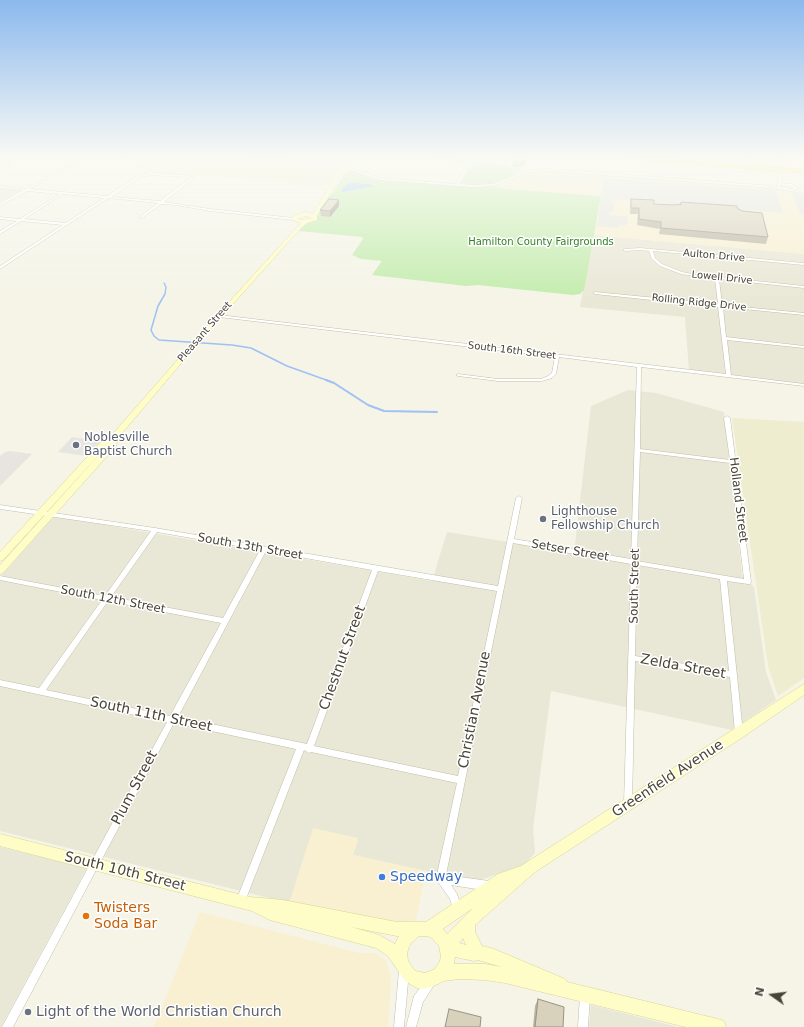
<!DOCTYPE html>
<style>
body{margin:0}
#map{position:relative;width:804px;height:1027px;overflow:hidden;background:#f5f4e7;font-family:"DejaVu Sans",sans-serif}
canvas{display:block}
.north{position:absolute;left:752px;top:975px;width:40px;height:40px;-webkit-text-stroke:3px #fff;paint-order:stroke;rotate:284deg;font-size:11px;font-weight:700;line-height:16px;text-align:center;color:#494536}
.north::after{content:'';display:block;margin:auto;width:14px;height:18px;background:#494536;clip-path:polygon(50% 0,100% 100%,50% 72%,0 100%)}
</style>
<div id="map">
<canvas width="804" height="1027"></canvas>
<div class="north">N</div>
</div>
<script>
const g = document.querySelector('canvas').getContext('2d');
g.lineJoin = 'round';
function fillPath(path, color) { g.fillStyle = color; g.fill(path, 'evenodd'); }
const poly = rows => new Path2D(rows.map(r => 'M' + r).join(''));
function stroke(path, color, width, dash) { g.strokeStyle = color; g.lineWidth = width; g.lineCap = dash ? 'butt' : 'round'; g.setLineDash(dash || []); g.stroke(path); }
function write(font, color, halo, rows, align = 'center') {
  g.font = font + ' "DejaVu Sans",sans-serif'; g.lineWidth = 3; g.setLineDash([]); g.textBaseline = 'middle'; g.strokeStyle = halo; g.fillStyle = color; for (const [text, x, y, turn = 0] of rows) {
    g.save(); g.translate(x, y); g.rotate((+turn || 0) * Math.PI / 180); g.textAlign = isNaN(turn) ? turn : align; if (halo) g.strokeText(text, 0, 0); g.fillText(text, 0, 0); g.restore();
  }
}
fillPath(poly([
 [0,188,21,190,0,202],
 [594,235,804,254,804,384,689,370,685,317,580,307],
 [628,390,656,393,724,412,742,575,754,587,766,672,776,700,732,730,551,691,533,829,535,853,524,865,486,878,473,881,433,875,426,871,353,855,358,839,289,903,0,831,0,577,53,516,432,581,447,532,574,553,591,406],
 [0,847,87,868,1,1027,0,1027],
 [591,1005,678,1027,589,1027]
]), '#e9e7d5');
fillPath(poly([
 [149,158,348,158,335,172,326,186,320,187,288,185,290,182,143,172,146,169,133,168],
 [739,158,804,158,804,163,762,160],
 [550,171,804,191,804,254,594,235,601,196,508,189,495,186,527,173],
 [313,828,358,838,353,855,426,871,416,921,385,922,289,903],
 [200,912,359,953,376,953,386,961,391,977,388,1027,154,1027]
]), '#f8f0d1');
fillPath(poly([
 [732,418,804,422,804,678,778,696,768,666]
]), '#efedd0');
fillPath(poly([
 [472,164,475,163,523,168,514,175,494,184,479,186,460,184],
 [348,171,354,171,373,179,383,180,474,187,495,186,508,189,601,196,584,290,580,294,573,295,478,285,466,286,372,275,382,261,361,259,352,255,363,239,362,237,299,231,305,224,315,220,316,212,333,192,345,173]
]), '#c3ecad');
fillPath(poly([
 [604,178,772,190,776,192,783,213,614,199,611,199,611,202,614,203,613,212,609,212,609,215,628,217,627,225,619,225,618,228,597,226],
 [796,192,804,193,804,215,801,215,792,193],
 [72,437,101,441,87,456,58,452],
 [10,451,32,454,0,486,0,456,5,452]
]), '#e6e5e0');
fillPath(poly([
 [349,183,369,184,375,186,342,192,342,189]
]), '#9fc1f6');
stroke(poly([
 [118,161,124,158]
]), '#9fc1f6', 1);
stroke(poly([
 [164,283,166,287,165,294,158,306,151,330,154,336,159,340,232,345,251,348,287,366,329,381]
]), '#9fc1f6', 1.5);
stroke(poly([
 [326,380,334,383,368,405,384,411,437,412]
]), '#9fc1f6', 2);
const street = poly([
 [80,158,83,158,30,189,107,196,139,175,151,173,186,175,194,178,164,202,210,209,294,218,296,219,294,220,210,211,176,205,161,204,142,218,140,217,141,216,158,203,108,198,0,269,0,266,63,225,21,221,0,234,0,231,17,221,0,219,0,217,20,219,60,194,27,191,0,206,0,204,23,190,0,188,0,186,26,189,80,158],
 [151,175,186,177,190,178,160,201,111,197,141,177,151,175],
 [63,194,104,198,66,223,24,219,63,194],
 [247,158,260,158,338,164,381,178,456,184,468,163,434,160,433,158,507,164,508,165,507,166,471,163,459,184,472,185,493,184,529,170,550,169,760,185,777,188,779,180,775,169,776,168,777,169,783,180,781,183,791,184,786,179,784,169,785,168,786,169,789,179,794,186,799,188,792,191,760,187,550,171,529,172,493,186,472,187,381,180,340,167,247,158],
 [780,185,789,186,794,188,792,189,784,188,780,187,780,185],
 [10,164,12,165,0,172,0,170,10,164],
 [640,248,804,263,804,265,653,251,655,258,662,264,682,272,698,275,804,286,804,288,719,279,722,305,804,313,804,315,723,307,726,337,804,346,804,348,727,340,731,375,804,384,804,386,641,367,640,449,730,460,724,418,727,416,730,418,751,582,750,584,748,584,727,581,743,733,742,735,739,736,736,735,735,733,730,677,635,661,632,804,631,807,628,808,625,807,624,804,631,564,513,543,446,875,489,881,492,883,494,886,492,889,489,891,451,885,457,894,462,909,460,912,457,914,454,912,450,899,436,879,457,783,311,752,309,753,304,750,244,904,241,906,238,904,236,901,296,749,174,723,13,1027,2,1027,167,722,0,686,0,680,39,688,102,600,0,580,0,576,105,596,151,531,0,509,0,505,155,528,498,586,516,498,519,496,522,498,514,539,631,559,637,367,559,357,556,374,552,378,542,381,498,381,458,376,456,375,458,374,498,379,541,379,548,376,552,373,555,357,219,317,217,316,219,315,726,374,718,307,595,294,593,293,595,292,718,304,715,279,681,274,660,266,652,259,649,251,640,250,625,251,623,250,625,249,640,248],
 [640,452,730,463,744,579,637,561,640,452],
 [157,532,260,550,223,618,111,597,157,532],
 [266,551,372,570,307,744,178,717,266,551],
 [637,565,720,579,729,671,635,656,637,565],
 [378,571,497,591,458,776,314,746,378,571],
 [108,601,221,623,170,716,46,690,108,601],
 [404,966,408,967,409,971,404,1027,394,1027,399,971,400,967,404,966],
 [431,977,435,978,436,982,423,1002,416,1027,406,1027,414,996,427,978,431,977],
 [585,990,589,991,590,995,588,1027,578,1027,580,995,581,991,585,990]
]);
const secondary = poly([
 [351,158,355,158,340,176,317,216,317,220,307,223,300,229,205,335,118,438,116,446,3,573,0,574,0,565,106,447,3,560,0,561,0,552,99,444,111,436,201,333,301,223,292,220,292,218,295,215,306,212,313,214,336,175,351,158],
 [306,216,312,218,302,220,297,219,306,216],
 [779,158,783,158,787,170,783,169,779,158],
 [804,684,804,695,743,737,535,872,475,925,475,932,482,946,494,949,565,979,567,982,718,1019,724,1021,726,1027,686,1027,505,983,485,980,460,979,443,981,438,984,425,989,417,988,405,981,388,956,376,948,270,920,252,911,0,846,0,834,250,897,283,900,397,922,426,922,498,874,521,866,804,684],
 [473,908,447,934,443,929,444,928,473,908],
 [351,927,397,936,399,936,395,944,379,935,351,927],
 [419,936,427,936,432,938,439,946,441,956,440,961,435,969,425,973,415,971,408,961,407,953,409,947,411,943,419,936],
 [463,938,466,945,459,943,463,938],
 [455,957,474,961,478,960,502,967,485,964,454,964,455,957]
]);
const highway = poly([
 [628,158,654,158,804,169,804,173,631,160,628,158]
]);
stroke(street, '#c1bea9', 1);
stroke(secondary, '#d9d494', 1);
stroke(highway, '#eaca2d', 1);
fillPath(street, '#fff');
fillPath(secondary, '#fffdc7');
fillPath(highway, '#ffeb68');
fillPath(poly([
 [514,158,527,158,523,167,512,167,513,161],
 [631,199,654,204,676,205,676,204,680,205,681,202,738,209,768,237,766,244,659,234,660,229,637,225,638,214,630,214],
 [339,206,330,217,321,216,320,210],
 [538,999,563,1027,533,1027,535,1006]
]), '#bab5a2');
fillPath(poly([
 [525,158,527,158,523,167,523,162],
 [339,200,339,206,330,217,330,211]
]), '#979384');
const building = poly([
 [514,158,525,158,523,162,513,161,514,158],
 [329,199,339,200,330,211,320,210,329,199],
 [631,199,654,200,654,204,676,205,676,204,681,205,681,202,737,206,738,209,743,211,762,213,768,237,661,228,661,222,639,219,639,208,631,208,631,199],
 [538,999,564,1007,563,1027,535,1027,538,999],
 [449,1009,481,1017,480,1027,445,1027,449,1009]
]);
fillPath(building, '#d8d2bc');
stroke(building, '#979384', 1);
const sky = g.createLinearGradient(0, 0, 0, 302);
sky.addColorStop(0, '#8bb9ee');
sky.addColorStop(0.52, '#fafaf4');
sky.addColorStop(1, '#fafaf400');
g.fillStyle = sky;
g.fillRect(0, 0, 804, 302);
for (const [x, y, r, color] of [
 [76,445,4,"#6b7280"],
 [543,519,4,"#6b7280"],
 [382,877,4,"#3f7fe0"],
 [86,916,4,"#e8710a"],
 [28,1012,4,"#6b7280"]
]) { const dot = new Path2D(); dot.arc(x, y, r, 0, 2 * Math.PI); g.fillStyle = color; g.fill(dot); stroke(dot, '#fff', 1.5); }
write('10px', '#348024', '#fff', [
 ["Hamilton County Fairgrounds",541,242]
]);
write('10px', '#494536', '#fff', [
 ["Aulton Drive",714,256,5],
 ["Lowell Drive",722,278,6],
 ["Rolling Ridge Drive",699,303,6],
 ["Pleasant Street",205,332,-49],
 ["South 16th Street",512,351,7]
]);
write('12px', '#5b616d', '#fff', [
 ["Noblesville",84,438],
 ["Baptist Church",84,452],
 ["Lighthouse",551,512],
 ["Fellowship Church",551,526]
], 'left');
write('12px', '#494536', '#fff', [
 ["Holland Street",738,500,83],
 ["South 13th Street",250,547,10],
 ["Setser Street",570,551,10],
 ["South Street",635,586,-89],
 ["South 12th Street",113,600,11]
]);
write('14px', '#494536', '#fff', [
 ["Chestnut Street",343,658,-70],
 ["Zelda Street",683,667,10],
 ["Christian Avenue",475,710,-79],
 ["South 11th Street",151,715,12],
 ["Greenfield Avenue",668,779,-33],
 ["Plum Street",135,788,-62],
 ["South 10th Street",125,872,14]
]);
write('14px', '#366cbe', '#fff', [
 ["Speedway",390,877]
], 'left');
write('14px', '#c56008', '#fff', [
 ["Twisters",94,908],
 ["Soda Bar",94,924]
], 'left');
write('14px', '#5b616d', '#fff', [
 ["Light of the World Christian Church",36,1012]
], 'left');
</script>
